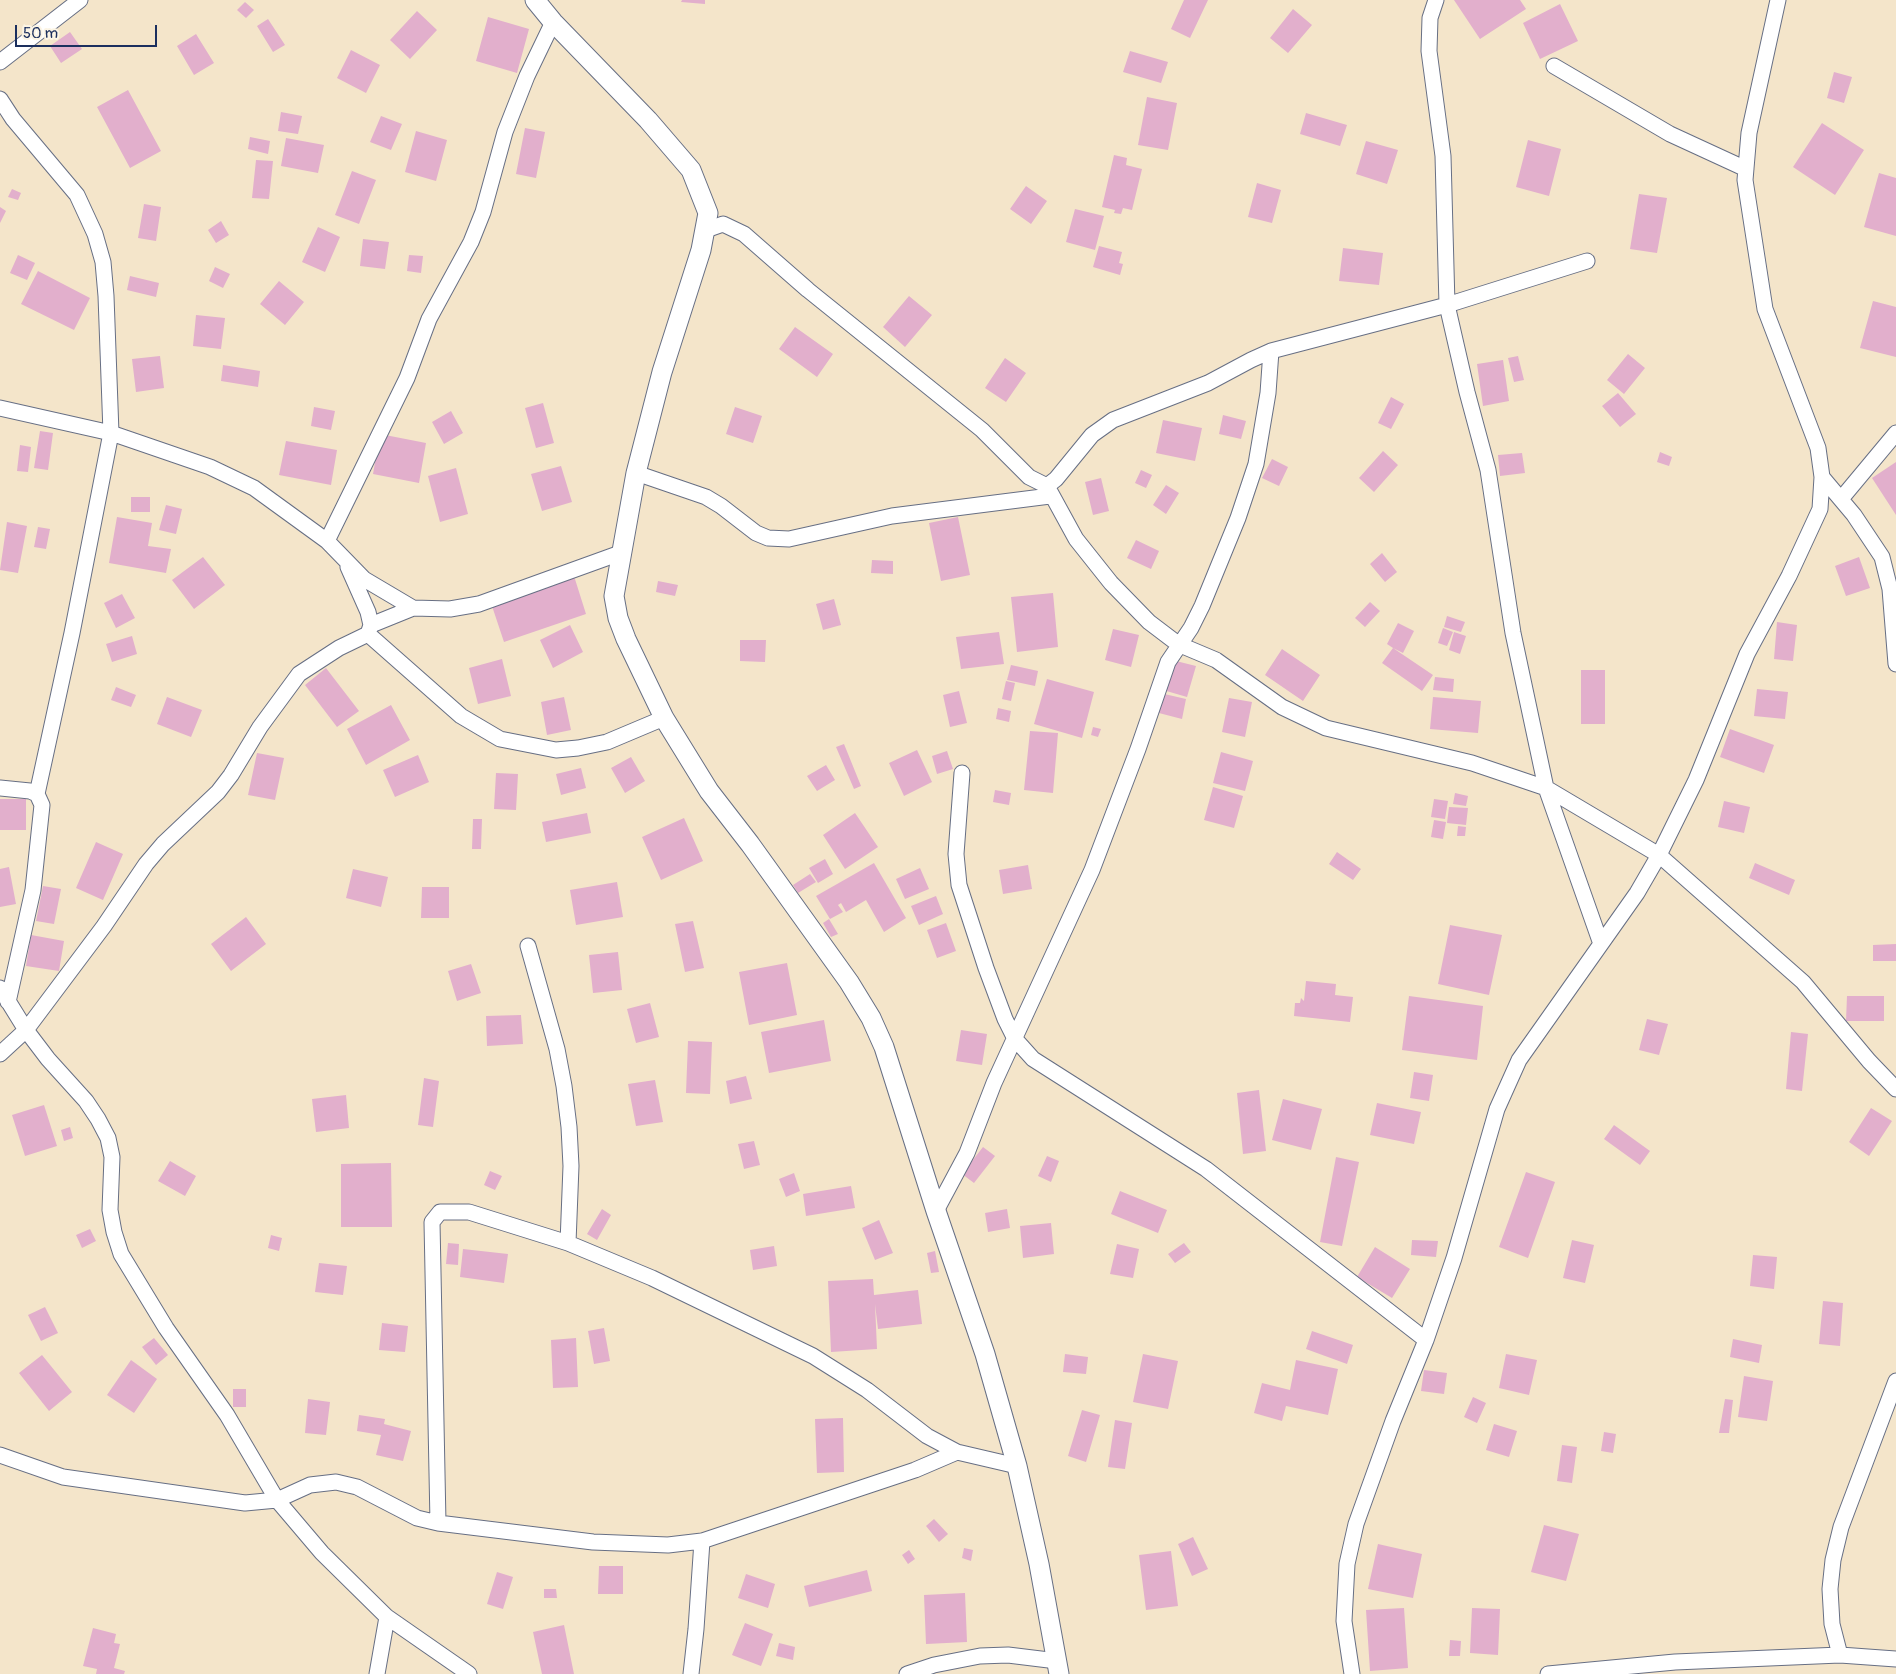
<!DOCTYPE html>
<style>
body{margin:0}
#map{position:relative;width:1896px;height:1674px;overflow:hidden;background:#f4e5ca;font-family:Pangolin,sans-serif}
canvas{display:block}
.scale{position:absolute;left:15px;top:25px;width:142px;height:22px;box-sizing:border-box;border:2px solid #1b2f5e;border-top:0;padding-left:6px;font-size:15px;line-height:18px;white-space:nowrap;color:#1b2f5e;-webkit-text-stroke:4px #fcf5e5;paint-order:stroke}
</style>
<div id="map">
<canvas width="1896" height="1674"></canvas>
<div class="scale">50 m</div>
</div>
<script>
const g = document.querySelector('canvas').getContext('2d');
g.lineJoin = 'round';
function fillPath(path, color) { g.fillStyle = color; g.fill(path, 'evenodd'); }
const poly = rows => new Path2D(rows.map(r => 'M' + r).join(''));
function stroke(path, color, width, dash) { g.strokeStyle = color; g.lineWidth = width; g.lineCap = dash ? 'butt' : 'round'; g.setLineDash(dash || []); g.stroke(path); }
fillPath(poly([
 [682,0,705,0,705,4,681,2],
 [1184,0,1208,0,1190,38,1171,29],
 [1454,0,1520,0,1526,9,1480,39],
 [245,2,254,10,246,18,237,10],
 [1560,4,1578,41,1540,59,1523,23],
 [1293,9,1312,25,1288,53,1270,38],
 [417,11,437,30,410,59,390,40],
 [488,17,529,29,517,73,476,61],
 [268,19,285,45,273,52,257,26],
 [70,32,82,49,61,63,50,46],
 [196,34,214,63,194,75,177,46],
 [351,50,380,65,366,93,337,78],
 [1130,51,1168,62,1161,83,1123,72],
 [1834,72,1852,77,1844,103,1827,98],
 [128,90,161,151,130,168,97,107],
 [1147,97,1177,103,1168,150,1138,145],
 [281,112,302,116,298,134,278,131],
 [1306,113,1347,125,1340,146,1300,134],
 [381,116,402,124,391,150,370,142],
 [1822,123,1864,150,1835,195,1793,167],
 [525,128,545,132,536,178,516,174],
 [416,131,447,140,436,181,405,172],
 [250,137,270,141,268,154,248,149],
 [286,138,324,145,318,173,281,166],
 [1528,140,1561,149,1549,196,1516,187],
 [1366,141,1398,150,1387,184,1356,174],
 [1114,155,1127,158,1126,165,1142,169,1132,210,1123,208,1121,214,1114,213,1115,210,1102,207],
 [256,160,273,161,269,199,252,198],
 [352,171,376,180,359,224,335,215],
 [1879,173,1896,178,1896,236,1864,227],
 [1257,183,1281,190,1272,223,1248,217],
 [1026,186,1047,201,1031,224,1010,209],
 [12,189,21,193,18,200,8,197],
 [1639,194,1667,198,1657,253,1630,249],
 [144,204,161,207,156,241,138,238],
 [0,207,6,211,0,223],
 [1075,209,1104,216,1095,250,1066,242],
 [221,221,229,235,216,243,208,230],
 [318,227,340,237,325,272,302,262],
 [363,239,389,242,385,269,360,266],
 [1099,246,1122,252,1119,263,1123,264,1120,275,1093,267],
 [1343,248,1383,253,1379,285,1339,281],
 [18,255,35,263,27,280,10,273],
 [409,255,423,256,421,273,407,271],
 [215,267,230,274,223,288,209,281],
 [38,271,90,298,74,330,21,304],
 [130,276,159,283,156,297,127,290],
 [279,281,304,302,285,325,260,304],
 [909,296,932,315,905,347,883,327],
 [1873,301,1896,307,1896,357,1860,348],
 [196,315,225,318,221,349,193,346],
 [795,327,833,354,817,377,779,349],
 [1628,354,1645,368,1624,394,1607,380],
 [160,356,164,388,136,392,132,359],
 [1518,356,1524,380,1514,382,1508,358],
 [1005,358,1026,373,1006,402,985,388],
 [1503,360,1509,401,1483,406,1477,364],
 [223,365,260,371,258,387,221,381],
 [1618,393,1636,414,1620,427,1602,406],
 [1391,397,1404,404,1391,429,1378,423],
 [543,403,554,443,536,448,525,408],
 [314,407,335,411,331,430,311,426],
 [735,407,762,416,753,443,726,434],
 [451,411,463,433,444,444,432,422],
 [1223,415,1246,421,1241,439,1219,434],
 [1163,420,1202,428,1195,461,1156,453],
 [40,431,53,433,48,470,34,468],
 [380,434,426,443,419,483,373,474],
 [286,441,337,450,331,485,279,475],
 [20,445,31,447,28,472,17,471],
 [1383,451,1398,465,1374,492,1359,478],
 [1660,452,1672,457,1669,466,1657,462],
 [1522,453,1525,473,1500,476,1498,455],
 [1272,459,1288,467,1279,486,1262,478],
 [1896,462,1896,515,1872,478],
 [561,466,572,502,542,511,531,474],
 [456,468,468,514,440,522,428,476],
 [1141,470,1152,475,1146,488,1135,483],
 [1101,478,1109,511,1093,515,1085,482],
 [1166,485,1179,493,1166,514,1153,505],
 [131,497,150,497,150,512,131,512],
 [166,505,182,509,176,534,159,530],
 [117,517,152,523,148,546,171,549,166,573,109,563],
 [958,517,970,575,941,581,929,523],
 [7,522,27,526,18,573,0,570],
 [38,527,50,529,46,549,34,547],
 [1136,540,1159,551,1151,569,1127,558],
 [1382,553,1397,572,1385,582,1370,564],
 [203,557,225,585,194,609,172,580],
 [1859,557,1870,588,1846,596,1835,566],
 [872,560,893,561,893,574,871,573],
 [574,576,586,614,504,642,491,603],
 [658,581,678,585,675,596,656,592],
 [1053,593,1058,647,1017,652,1011,597],
 [122,594,135,618,116,628,104,603],
 [834,599,841,625,823,630,816,604],
 [1370,602,1380,611,1365,627,1355,618],
 [1447,616,1465,622,1461,632,1444,627],
 [1777,622,1797,625,1793,661,1774,659],
 [1398,623,1414,631,1403,653,1393,648,1433,675,1422,691,1382,663,1393,648,1387,644],
 [570,625,583,652,553,668,540,640],
 [1443,628,1453,632,1447,646,1438,643],
 [1113,629,1139,635,1131,667,1105,660],
 [999,632,1004,664,961,669,956,637],
 [1454,632,1466,636,1460,654,1449,650],
 [132,636,137,654,112,662,106,644],
 [740,640,766,640,765,662,740,661],
 [1282,649,1320,675,1303,701,1265,675],
 [502,659,511,696,478,704,469,668],
 [1172,660,1196,666,1187,697,1163,690],
 [1011,665,1038,671,1035,686,1007,680],
 [326,668,359,711,337,727,305,685],
 [1581,670,1605,670,1605,724,1581,724],
 [1435,677,1454,679,1453,692,1433,690],
 [1047,679,1094,692,1082,738,1034,724],
 [1006,681,1015,683,1011,701,1002,699],
 [116,687,136,695,131,707,111,700],
 [1757,689,1788,692,1785,719,1754,716],
 [959,691,967,723,950,727,943,695],
 [1160,693,1186,699,1182,719,1155,712],
 [167,697,202,710,191,737,157,724],
 [564,697,571,730,547,735,541,702],
 [1433,697,1481,701,1478,733,1430,729],
 [1229,698,1252,702,1245,737,1222,732],
 [391,705,410,740,366,765,347,729],
 [998,708,1011,711,1009,722,996,719],
 [1093,727,1101,729,1098,737,1091,735],
 [1730,729,1774,745,1764,773,1720,757],
 [1030,731,1058,733,1053,793,1024,790],
 [844,744,861,786,854,789,836,747],
 [917,750,932,782,904,796,889,763],
 [947,751,953,769,937,774,932,756],
 [1221,752,1253,761,1245,791,1213,783],
 [257,753,284,758,275,800,248,795],
 [418,755,429,782,395,797,383,770],
 [631,757,645,781,625,793,611,768],
 [826,765,835,780,817,791,807,776],
 [581,768,586,788,561,795,556,774],
 [496,773,518,774,516,810,494,809],
 [1213,787,1243,796,1234,828,1204,820],
 [995,790,1011,793,1009,805,993,802],
 [1455,793,1468,796,1466,806,1453,804],
 [0,799,26,799,26,830,0,830],
 [1434,799,1448,801,1445,819,1431,817],
 [1724,801,1750,807,1744,833,1718,827],
 [1449,807,1468,808,1466,825,1447,823],
 [587,813,591,833,546,842,542,822],
 [855,813,878,847,845,869,823,835],
 [684,818,703,861,661,880,642,837],
 [473,819,482,819,481,849,472,849],
 [1434,820,1446,822,1443,839,1431,837],
 [1458,826,1466,827,1465,836,1457,836],
 [96,842,123,854,103,900,76,888],
 [1337,852,1361,869,1353,880,1329,864],
 [825,859,833,874,818,883,809,868],
 [874,863,906,918,884,932,866,900,846,912,841,903,838,905,843,912,830,919,816,896],
 [1755,863,1795,880,1789,895,1749,878],
 [1028,865,1032,889,1003,894,999,870],
 [9,867,16,904,0,907,0,869],
 [920,868,929,889,905,899,896,879],
 [353,869,388,877,381,907,346,898],
 [810,874,816,882,798,893,793,885],
 [617,882,623,917,576,925,570,890],
 [43,886,61,889,54,924,36,921],
 [422,887,449,887,449,918,421,918],
 [936,896,943,914,919,925,911,906],
 [246,917,266,944,231,971,211,944],
 [829,919,838,934,831,937,823,923],
 [693,921,704,968,685,972,675,924],
 [946,923,956,951,937,958,927,930],
 [1450,925,1502,935,1489,995,1438,984],
 [31,935,64,941,59,971,26,966],
 [1896,944,1896,961,1873,961,1873,945],
 [618,952,622,990,593,993,589,955],
 [787,963,797,1015,749,1025,739,972],
 [471,964,481,993,457,1001,448,971],
 [1306,981,1336,984,1335,995,1353,997,1350,1022,1294,1016,1295,1003,1300,1003,1301,998,1304,1001],
 [1409,996,1483,1006,1477,1060,1402,1050],
 [1847,996,1884,996,1884,1021,1846,1021],
 [650,1003,659,1037,636,1043,627,1009],
 [521,1015,523,1044,487,1046,486,1016],
 [1647,1019,1668,1024,1659,1055,1639,1050],
 [824,1020,831,1061,769,1073,761,1032],
 [961,1030,987,1034,982,1065,956,1061],
 [1791,1032,1808,1034,1802,1091,1786,1089],
 [688,1041,712,1042,710,1094,686,1093],
 [1414,1072,1433,1075,1429,1101,1410,1098],
 [746,1076,752,1099,730,1104,726,1081],
 [424,1078,439,1081,433,1127,418,1125],
 [655,1080,663,1122,636,1126,628,1084],
 [1259,1090,1266,1151,1243,1154,1237,1093],
 [346,1095,349,1128,316,1132,312,1099],
 [1283,1099,1322,1109,1311,1150,1272,1140],
 [1377,1103,1421,1112,1414,1144,1370,1135],
 [44,1105,57,1146,25,1156,12,1115],
 [1871,1108,1892,1121,1869,1156,1849,1142],
 [1614,1125,1650,1151,1640,1165,1604,1139],
 [70,1127,73,1138,64,1141,61,1130],
 [754,1141,760,1165,744,1169,738,1144],
 [983,1147,995,1156,974,1183,962,1174],
 [1047,1156,1059,1161,1051,1182,1038,1176],
 [1336,1157,1359,1162,1342,1246,1320,1242],
 [170,1161,196,1176,185,1196,158,1181],
 [391,1163,392,1227,341,1227,341,1164],
 [490,1171,502,1176,495,1190,484,1185],
 [1526,1172,1555,1182,1528,1258,1499,1247],
 [794,1173,800,1191,786,1197,779,1179],
 [851,1186,855,1208,806,1216,803,1194],
 [1120,1191,1167,1210,1158,1233,1111,1214],
 [602,1209,611,1215,597,1240,587,1234],
 [1007,1209,1010,1228,988,1232,985,1213],
 [879,1220,893,1253,875,1260,862,1228],
 [1051,1223,1054,1254,1023,1258,1020,1226],
 [90,1229,96,1241,82,1248,76,1235],
 [271,1235,282,1238,279,1251,268,1248],
 [1412,1240,1438,1241,1436,1257,1411,1255],
 [1572,1240,1594,1245,1585,1283,1563,1278],
 [448,1243,459,1244,458,1265,446,1264],
 [1184,1243,1191,1252,1175,1263,1168,1254],
 [1117,1244,1139,1249,1133,1278,1110,1274],
 [774,1246,777,1266,753,1270,750,1250],
 [1375,1247,1410,1269,1392,1298,1357,1277],
 [463,1249,508,1254,504,1283,460,1277],
 [935,1251,939,1272,931,1273,927,1253],
 [1753,1255,1777,1257,1774,1289,1750,1286],
 [319,1263,347,1266,343,1295,315,1292],
 [873,1279,874,1295,918,1290,922,1324,878,1329,875,1304,877,1349,831,1352,828,1281],
 [1823,1301,1843,1303,1840,1346,1819,1344],
 [45,1307,58,1333,41,1341,28,1315],
 [382,1323,408,1326,405,1352,379,1350],
 [604,1328,610,1361,594,1364,588,1331],
 [1312,1331,1353,1345,1347,1364,1306,1349],
 [154,1338,168,1355,156,1365,142,1347],
 [576,1338,578,1387,553,1388,551,1340],
 [1733,1339,1762,1345,1759,1363,1730,1357],
 [1065,1354,1088,1357,1086,1374,1063,1372],
 [1143,1354,1178,1361,1168,1409,1133,1402],
 [1506,1354,1537,1360,1529,1395,1499,1388],
 [42,1355,72,1392,49,1411,19,1373],
 [131,1360,157,1379,134,1413,107,1395],
 [1296,1360,1338,1369,1328,1415,1286,1406,1282,1421,1254,1413,1262,1383,1290,1390],
 [1424,1370,1447,1373,1444,1394,1421,1391],
 [1744,1376,1773,1381,1767,1421,1738,1417],
 [233,1389,246,1389,246,1407,233,1407],
 [1473,1397,1486,1403,1477,1423,1464,1417],
 [308,1399,330,1402,326,1435,305,1433],
 [1725,1399,1733,1400,1729,1433,1719,1433],
 [1082,1410,1100,1415,1086,1462,1068,1456],
 [359,1415,385,1419,384,1424,411,1431,403,1461,376,1455,381,1435,357,1431],
 [843,1418,844,1472,817,1473,815,1419],
 [1115,1420,1132,1423,1125,1469,1108,1467],
 [1494,1424,1517,1431,1509,1457,1486,1450],
 [1604,1432,1616,1434,1613,1453,1601,1451],
 [1562,1445,1577,1447,1572,1483,1557,1481],
 [934,1519,948,1534,939,1542,926,1526],
 [1544,1525,1579,1534,1566,1581,1531,1572],
 [1193,1537,1208,1569,1192,1576,1178,1544],
 [1378,1544,1422,1554,1413,1598,1368,1589],
 [964,1548,973,1550,971,1561,962,1558],
 [909,1550,915,1559,908,1564,902,1555],
 [1171,1551,1178,1606,1146,1610,1139,1555],
 [599,1566,623,1566,623,1594,598,1594],
 [867,1570,872,1591,809,1607,804,1586],
 [497,1572,513,1577,503,1609,487,1604],
 [746,1574,775,1584,768,1608,738,1598],
 [544,1589,556,1589,557,1598,544,1598],
 [965,1593,967,1642,926,1644,924,1595],
 [1404,1608,1408,1668,1370,1671,1366,1610],
 [1472,1608,1500,1609,1498,1655,1470,1653],
 [745,1623,773,1634,761,1666,732,1655],
 [564,1625,574,1674,542,1674,533,1632],
 [93,1628,116,1634,114,1643,120,1644,114,1668,125,1671,124,1674,96,1674,97,1669,83,1666],
 [1450,1640,1461,1641,1460,1656,1449,1656],
 [779,1643,795,1647,793,1660,776,1656]
]), '#e2afcc');
const minor = poly([
 [1436,0,1430,18,1429,51,1443,156,1447,305,1467,392,1488,470,1513,633,1546,788,1601,944],
 [0,62,80,0],
 [1554,66,1670,134,1746,169],
 [0,99,13,119,77,195,95,234,103,262,106,296,111,433,72,633,37,794],
 [706,230,723,224,744,234,808,290,982,430,1029,477,1047,486],
 [0,408,111,433,210,467,254,488,327,541,364,579,413,608,450,609,479,604,623,552],
 [636,473,706,497,721,506,756,533,768,538,789,539,892,516,1050,496],
 [1822,477,1854,515,1882,557,1890,589,1896,664],
 [1047,486,1076,539,1111,583,1149,622,1178,644,1216,660,1282,707,1326,728,1472,763,1546,788,1659,855,1803,982,1869,1061,1896,1089],
 [1047,486,1056,479,1092,435,1113,420,1208,383,1251,360,1271,351,1447,305,1587,261],
 [1841,499,1896,433],
 [327,541,407,378,429,319,471,242,483,212,505,132,527,76,553,22],
 [371,625,413,608],
 [368,634,461,716,500,739,556,750,578,748,607,742,664,718],
 [962,773,956,854,959,885,986,968,1005,1019,1015,1039,1033,1059,1206,1169,1426,1340],
 [0,788,30,791,37,794,42,805,33,890,8,1002],
 [528,946,557,1049,564,1086,569,1127,571,1166,568,1243],
 [0,988,26,1030,48,1059,86,1101,98,1119,108,1138,112,1157,110,1210,114,1232,121,1254,166,1328,227,1415,277,1500,322,1553,387,1617,469,1674],
 [0,1054,26,1030,104,926,146,864,163,844,218,792,231,775,260,727,299,674,339,648,368,634,371,625,368,612,348,567],
 [936,1211,967,1153,994,1083,1092,870,1138,749,1168,662,1191,628,1202,606,1238,518,1256,464,1268,393,1271,351],
 [0,1455,63,1477,245,1503,277,1500,310,1485,336,1482,357,1487,417,1518,438,1523,593,1542,668,1545,702,1541,915,1470,957,1452],
 [438,1523,432,1222,440,1212,469,1212,568,1243,652,1278,813,1356,867,1390,927,1436,957,1452,1017,1466],
 [1840,1655,1832,1624,1830,1589,1833,1560,1841,1527,1896,1381],
 [377,1674,387,1617],
 [691,1674,696,1629,702,1541],
 [907,1674,934,1665,980,1656,1008,1655,1057,1661],
 [1352,1674,1344,1621,1347,1564,1356,1524,1393,1421,1426,1340,1454,1258,1497,1109,1519,1060,1637,893,1659,855,1696,780,1747,654,1789,576,1820,509,1822,477,1818,448,1765,309,1745,180,1749,133,1778,0],
 [1548,1674,1675,1662,1840,1655,1896,1659]
]);
const tertiary = poly([
 [535,0,553,22,648,120,691,170,708,213,701,250,662,372,636,473,614,596,618,618,626,639,664,718,709,791,750,844,849,982,871,1018,884,1047,936,1211,985,1354,1017,1466,1039,1564,1059,1674]
]);
stroke(minor, '#676f84', 17);
stroke(tertiary, '#676f84', 21);
stroke(minor, '#fff', 15);
stroke(tertiary, '#fff', 19);
</script>
